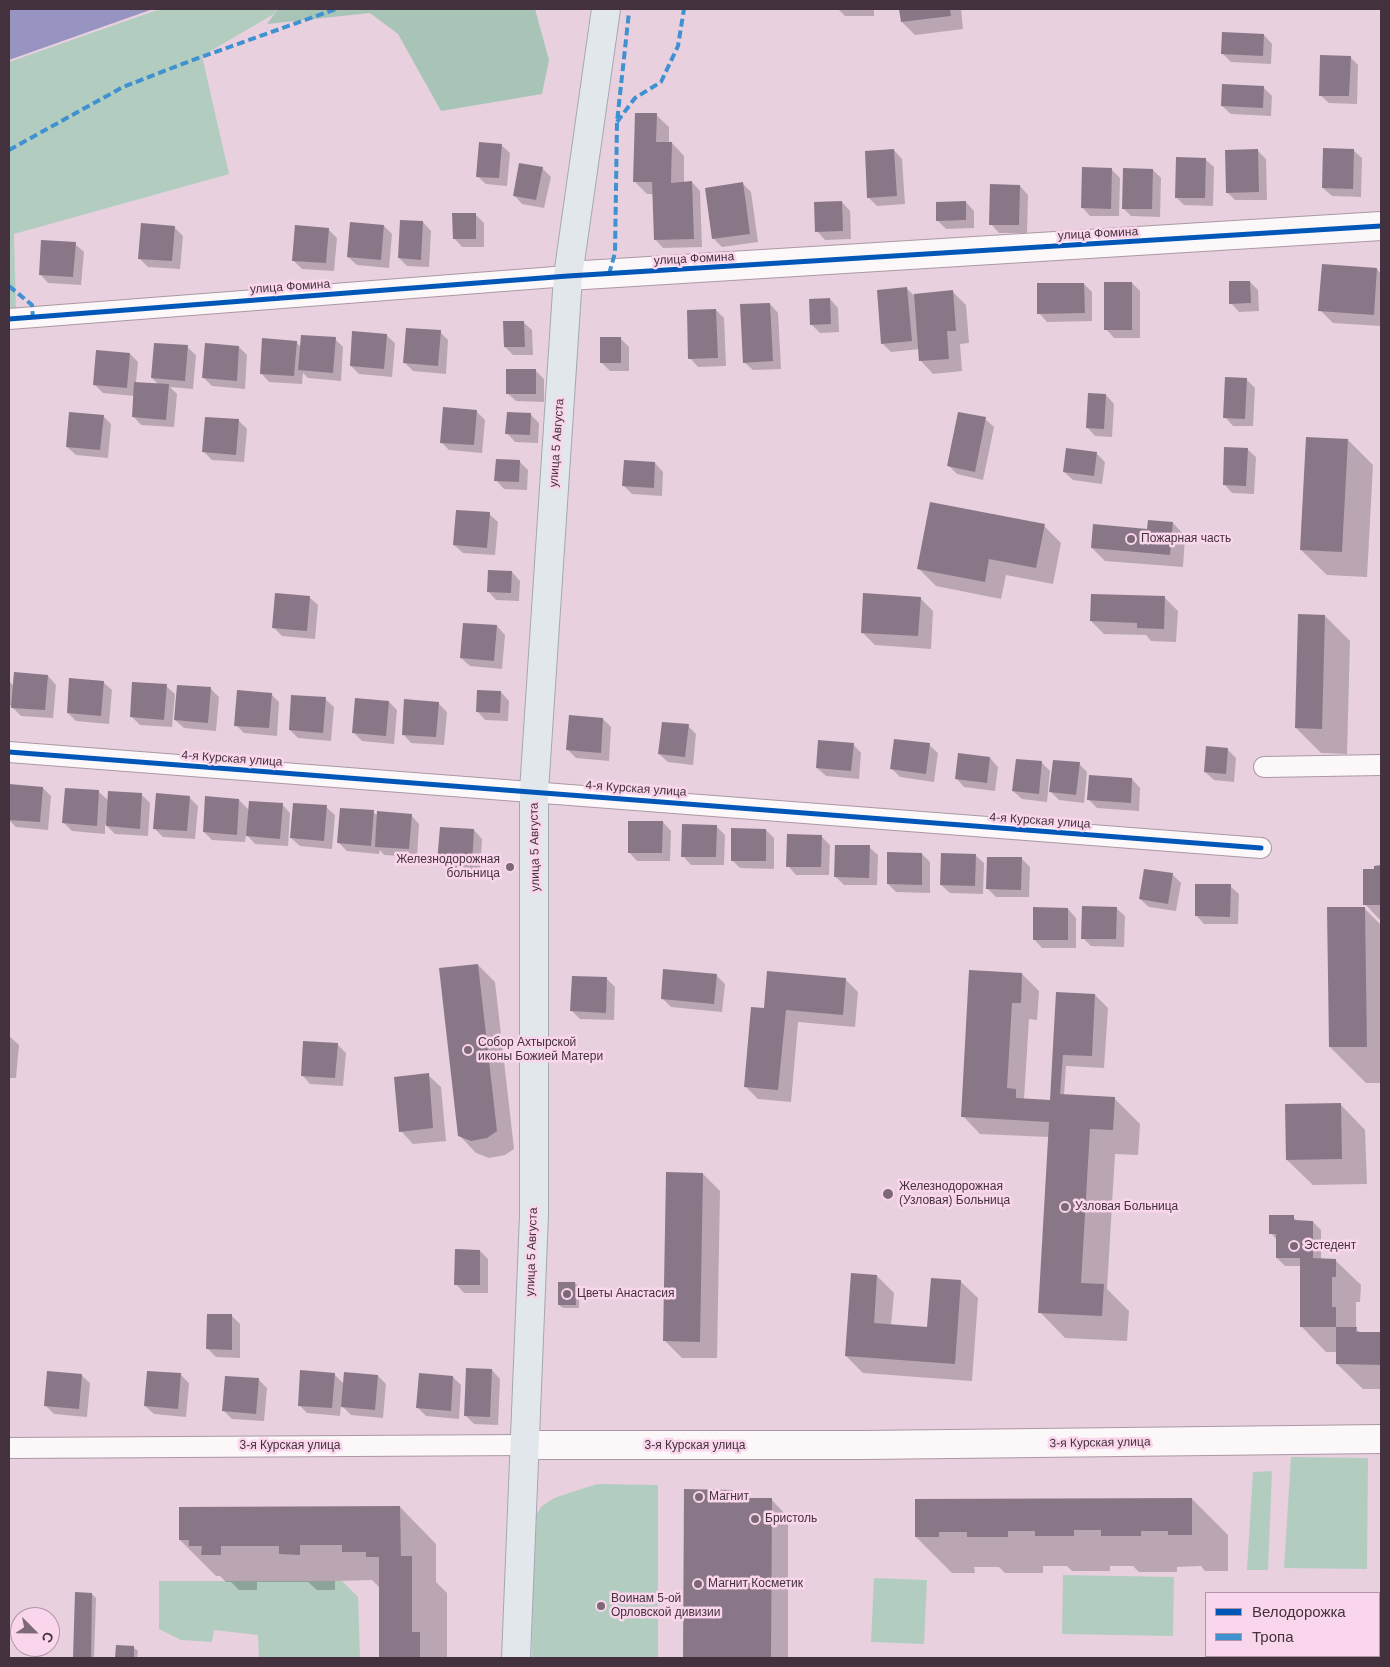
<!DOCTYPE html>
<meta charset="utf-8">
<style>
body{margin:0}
#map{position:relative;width:1390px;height:1667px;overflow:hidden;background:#e8d0df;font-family:Arial,sans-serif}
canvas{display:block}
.frame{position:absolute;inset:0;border:10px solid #43323d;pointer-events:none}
.legend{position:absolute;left:1205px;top:1592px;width:175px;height:65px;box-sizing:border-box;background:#fad6ec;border:1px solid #b194a6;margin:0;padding:6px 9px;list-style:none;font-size:15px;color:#43323d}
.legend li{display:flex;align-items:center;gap:10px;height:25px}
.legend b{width:25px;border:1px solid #b194a6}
.north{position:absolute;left:10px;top:1607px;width:50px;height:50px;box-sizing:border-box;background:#fad6ec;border:1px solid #b194a6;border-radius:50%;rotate:113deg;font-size:14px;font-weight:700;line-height:20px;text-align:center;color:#43323d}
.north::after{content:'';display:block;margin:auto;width:18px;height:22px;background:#7d6976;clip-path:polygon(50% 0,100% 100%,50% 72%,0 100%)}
</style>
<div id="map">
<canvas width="1390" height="1667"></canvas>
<div class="frame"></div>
<ul class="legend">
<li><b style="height:6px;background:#0057b8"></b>Велодорожка</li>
<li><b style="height:6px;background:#4091d0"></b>Тропа</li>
</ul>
<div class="north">С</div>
</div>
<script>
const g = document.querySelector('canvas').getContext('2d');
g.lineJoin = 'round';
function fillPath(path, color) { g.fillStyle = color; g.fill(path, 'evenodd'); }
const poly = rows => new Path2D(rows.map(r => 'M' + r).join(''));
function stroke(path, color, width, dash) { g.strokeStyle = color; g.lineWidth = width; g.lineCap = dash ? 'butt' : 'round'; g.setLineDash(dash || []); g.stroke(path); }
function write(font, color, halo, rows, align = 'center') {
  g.font = font + ' Arial,sans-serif'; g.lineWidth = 5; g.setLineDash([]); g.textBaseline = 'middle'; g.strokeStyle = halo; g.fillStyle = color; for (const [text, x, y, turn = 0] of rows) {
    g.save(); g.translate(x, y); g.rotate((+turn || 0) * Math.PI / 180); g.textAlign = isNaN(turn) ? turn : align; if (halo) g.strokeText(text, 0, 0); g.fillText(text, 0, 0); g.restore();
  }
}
fillPath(poly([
 [160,9,277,9,274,14,202,56,229,174,14,234,16,311,9,310,9,62],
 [1291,1457,1368,1458,1367,1569,1284,1568],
 [1272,1471,1268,1570,1247,1570,1253,1472],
 [597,1484,658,1485,658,1658,532,1658,533,1521,541,1507,554,1498],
 [1063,1575,1174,1577,1173,1636,1062,1634],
 [874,1578,927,1580,924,1644,871,1642],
 [159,1581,342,1581,358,1597,360,1658,259,1658,258,1635,214,1630,212,1642,181,1640,159,1629]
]), '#b2cdc0');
fillPath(poly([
 [278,9,535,9,549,60,542,94,441,111,398,34,370,13,267,24]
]), '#a8c4b7');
fillPath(poly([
 [9,9,153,9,9,60]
]), '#9894c1');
fillPath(poly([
 [838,9,874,9,874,16,845,16],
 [901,9,961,9,963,29,915,35,902,22],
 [1264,35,1272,44,1271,64,1231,62,1223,54],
 [1350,57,1358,65,1357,104,1329,103,1320,95],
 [1264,88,1272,96,1271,116,1231,114,1222,106],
 [656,115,669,127,669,143,672,143,684,156,684,183,692,182,700,191,702,247,663,248,655,239,654,194,647,194,634,181],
 [501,145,510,153,507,186,486,184,477,176],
 [894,150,902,159,905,204,877,206,868,197],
 [1353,150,1362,158,1361,197,1332,196,1323,188],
 [1258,151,1266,159,1267,200,1235,200,1227,192],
 [1205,159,1214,167,1213,206,1184,205,1176,197],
 [542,168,551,177,544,208,522,204,514,195],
 [1111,169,1120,178,1119,216,1090,216,1082,207],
 [1153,170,1161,178,1160,217,1131,216,1123,208],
 [742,183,751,192,758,242,722,247,714,239],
 [1020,186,1028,195,1027,233,999,233,991,224],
 [842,202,850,211,851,239,825,240,817,231],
 [966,202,974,211,974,228,946,229,937,220],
 [475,214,484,223,484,247,462,247,454,238],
 [423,222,431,231,429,267,407,266,399,258],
 [384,226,392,234,389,268,357,265,348,257],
 [174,227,183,236,180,269,148,267,139,258],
 [328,229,337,238,334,271,302,269,293,260],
 [75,244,84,252,81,285,48,283,40,274],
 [1377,269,1381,274,1381,326,1333,323,1320,310],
 [1250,282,1258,290,1259,311,1239,312,1231,303],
 [1132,283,1140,291,1140,338,1114,338,1106,329],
 [1084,284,1092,292,1092,321,1047,322,1039,313],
 [907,289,916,297,953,292,966,305,969,343,960,344,962,371,933,374,921,361,920,349,891,352,883,344],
 [830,299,838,308,839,332,820,333,812,325],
 [770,304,778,313,781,369,753,370,744,362],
 [716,310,724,318,726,366,698,367,690,358],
 [523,322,532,330,533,355,513,355,505,347],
 [440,332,448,340,446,374,413,371,405,363],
 [386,335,395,343,392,377,359,374,351,366],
 [620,338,629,347,629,371,610,371,601,362],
 [335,339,343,347,341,381,308,378,303,373,302,384,269,382,261,373,296,342,301,347],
 [187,347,196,355,193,389,170,387,177,394,174,427,141,425,133,416,134,396,103,393,95,385,130,354,138,362,136,383,159,385,152,378],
 [239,347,247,355,245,389,212,386,204,378],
 [535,370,544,379,544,402,516,401,507,393],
 [1247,380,1255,388,1253,426,1233,426,1225,417],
 [1106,395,1114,404,1112,437,1095,436,1087,427],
 [476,411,485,420,482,453,449,450,441,442],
 [530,414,539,423,538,443,515,442,507,433],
 [103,416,111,424,108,458,76,455,67,447],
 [206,418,239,421,247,429,244,462,212,460,204,452],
 [985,419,994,427,983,480,957,474,949,466],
 [1348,440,1373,465,1367,577,1327,575,1301,550],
 [1247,449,1256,457,1254,494,1232,493,1224,484],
 [1097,454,1105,462,1102,484,1073,480,1064,472],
 [519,461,528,470,527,490,504,489,496,480],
 [655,463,663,472,662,496,632,494,623,485],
 [489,514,498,522,495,555,463,553,454,545],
 [1173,523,1185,536,1183,567,1105,561,1092,548],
 [1044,526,1061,543,1053,584,1006,575,1001,599,936,586,919,569],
 [512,572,520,581,519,601,496,600,488,591],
 [309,597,318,605,315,639,282,636,274,628],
 [920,598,933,611,931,649,875,645,862,632],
 [1165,598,1178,611,1176,642,1151,641,1146,635,1104,634,1091,621],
 [1325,616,1350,641,1347,754,1321,753,1296,728],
 [497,626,505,635,502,669,470,666,461,658],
 [48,676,56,685,53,718,21,716,10,705,9,718,9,681,14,686],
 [103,682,112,690,109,724,76,721,68,713],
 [166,686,175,694,172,727,140,725,131,716],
 [211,689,219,697,216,731,184,728,175,720],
 [501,692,509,701,508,721,485,720,477,711],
 [271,694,279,702,277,736,244,733,236,725],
 [325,699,334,707,331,741,298,738,290,730],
 [389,702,397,710,394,744,362,741,354,733],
 [438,703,447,712,444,745,411,743,403,734],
 [603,719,611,727,609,761,576,758,568,750],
 [688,726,696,734,693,765,668,762,659,754],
 [853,744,861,753,859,779,826,776,817,768],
 [929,745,938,753,934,782,900,777,892,769],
 [1227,749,1236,758,1234,782,1214,780,1205,772],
 [990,758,998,767,995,791,964,787,956,778],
 [1017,760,1042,763,1050,771,1047,802,1022,799,1013,791],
 [1079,764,1087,772,1084,803,1059,800,1051,792],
 [1132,779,1140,788,1139,811,1097,808,1088,799],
 [10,785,43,788,51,796,48,830,16,827,9,820],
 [99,792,109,801,142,795,150,803,148,836,115,834,105,824,105,834,72,831,64,823],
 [189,797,198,806,195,839,163,837,154,828],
 [207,798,239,800,249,810,282,804,290,813,288,846,255,844,246,834,245,842,212,840,204,832],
 [326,807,335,815,332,849,300,846,291,838],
 [373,812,378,816,411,815,419,824,417,857,384,855,380,850,379,854,347,851,339,843],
 [663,822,671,831,670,861,637,861,629,852],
 [716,826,725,835,724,865,691,865,683,856],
 [474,830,482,839,480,872,447,870,439,861],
 [766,830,774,838,774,869,740,868,732,860],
 [821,836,830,845,829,875,796,875,788,866],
 [869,847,878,855,877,885,844,885,836,877],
 [922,854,930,862,930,893,896,892,888,884],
 [975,855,984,863,983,894,950,893,941,885],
 [1021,858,1030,867,1029,897,996,897,987,888],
 [1375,867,1381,867,1381,921,1365,904],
 [1172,874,1181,883,1176,911,1149,907,1140,899],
 [1230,886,1239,894,1238,924,1204,924,1196,915],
 [1116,908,1125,916,1124,947,1091,946,1083,938],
 [1364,908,1381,925,1381,1083,1366,1083,1330,1047],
 [1068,909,1076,918,1076,948,1042,948,1034,939],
 [478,965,495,982,514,1149,505,1155,489,1158,476,1153,459,1135],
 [1022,974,1039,991,1037,1020,1029,1019,1024,1099,1051,1102,1057,993,1095,995,1108,1008,1104,1068,1066,1066,1064,1095,1114,1098,1140,1124,1138,1155,1115,1154,1107,1289,1129,1311,1127,1341,1065,1338,1040,1312,1049,1137,980,1134,963,1116],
 [716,975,725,984,722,1012,671,1007,662,998],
 [606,978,615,987,614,1020,580,1019,572,1011],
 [845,979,858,992,855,1027,798,1022,791,1102,758,1099,746,1087,765,1010],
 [9,1036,19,1045,16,1078,9,1078],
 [337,1044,346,1053,343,1086,310,1084,302,1075],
 [428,1075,441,1087,446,1141,413,1144,401,1131],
 [1340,1104,1365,1130,1367,1184,1313,1185,1287,1160],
 [703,1174,720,1191,717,1358,682,1358,664,1340],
 [1293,1217,1298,1222,1313,1222,1321,1230,1321,1260,1335,1260,1361,1285,1360,1302,1356,1302,1356,1329,1361,1333,1381,1333,1381,1389,1363,1389,1337,1364,1337,1352,1326,1352,1301,1326,1301,1266,1285,1266,1277,1258,1277,1240,1271,1233],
 [480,1251,488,1259,488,1293,464,1293,456,1284],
 [877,1276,894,1293,891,1325,928,1328,960,1281,978,1298,972,1381,863,1373,846,1356],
 [575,1283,579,1287,579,1308,563,1308,559,1305],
 [232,1316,240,1324,240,1358,216,1357,208,1349],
 [492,1370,500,1379,498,1425,474,1424,466,1416],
 [180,1374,189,1383,186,1417,154,1414,145,1406],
 [334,1374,344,1384,378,1376,386,1384,383,1418,351,1415,341,1405,340,1416,307,1413,299,1405],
 [81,1375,90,1383,87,1417,54,1414,46,1406],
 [453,1377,461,1385,459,1419,426,1416,418,1408],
 [258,1379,267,1388,264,1421,232,1419,223,1410],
 [685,1491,733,1491,741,1499,771,1499,788,1517,788,1658,684,1658],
 [1192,1499,1228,1535,1228,1571,1205,1571,1201,1566,1177,1567,1177,1572,1139,1572,1133,1566,1110,1566,1110,1571,1072,1571,1067,1566,1043,1566,1043,1573,1005,1573,999,1567,974,1567,975,1573,952,1573,916,1537,916,1500],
 [400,1507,436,1544,436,1582,447,1593,447,1658,380,1658,380,1588,372,1580,335,1581,335,1590,317,1590,308,1582,257,1582,257,1590,239,1590,231,1582,226,1582,220,1576,216,1576,180,1540],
 [76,1594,92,1594,96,1598,94,1658,74,1658],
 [117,1647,134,1648,138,1651,137,1658,116,1658],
 [1252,1656,1300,1656,1302,1658,1252,1658]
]), '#0003');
fillPath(poly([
 [899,9,950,9,951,16,901,22],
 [1222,32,1264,34,1263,56,1221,54],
 [1320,55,1351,56,1349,96,1319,96],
 [1222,84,1264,86,1263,108,1221,106],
 [635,113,657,113,656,142,672,142,671,183,692,181,694,239,654,240,652,182,633,182],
 [479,142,502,144,499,178,476,177],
 [1323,148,1354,149,1353,189,1322,188],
 [894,149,897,196,867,198,865,151],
 [1258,149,1259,192,1226,193,1225,150],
 [1176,157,1206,158,1205,198,1175,198],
 [519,163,543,167,536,200,513,196],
 [1082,167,1112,168,1111,209,1081,208],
 [1123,168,1153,169,1152,209,1122,209],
 [743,182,750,234,712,239,705,188],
 [990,184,1020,185,1019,225,989,225],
 [842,201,843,231,815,232,814,202],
 [966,201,966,220,936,221,936,202],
 [452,213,476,213,476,239,453,239],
 [400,220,423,221,421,260,398,258],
 [350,222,384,225,381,260,347,257],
 [141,223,175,226,172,261,138,259],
 [295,225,329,228,326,263,292,261],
 [41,240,76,242,73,277,39,275],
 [1322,264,1377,268,1374,315,1318,311],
 [1229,281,1250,281,1251,303,1229,304],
 [1104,282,1132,282,1132,330,1104,330],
 [1037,283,1084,283,1085,313,1037,314],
 [907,287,912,341,881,344,877,290],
 [953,290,956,331,947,331,949,359,919,361,914,294],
 [830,298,831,324,810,325,809,299],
 [770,303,773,361,743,363,740,304],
 [716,309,718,358,688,359,687,310],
 [503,321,524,321,525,347,504,347],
 [406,328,441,330,438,366,403,363],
 [352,331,387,334,384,369,350,366],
 [301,335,336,337,333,373,298,370],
 [600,337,621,337,621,363,600,363],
 [262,338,297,341,294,376,260,374],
 [154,343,188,345,185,381,151,378],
 [205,343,239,346,237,381,202,378],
 [96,350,130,353,127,388,93,385],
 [506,369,536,369,536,394,506,394],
 [1225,377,1247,378,1245,419,1223,418],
 [134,382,169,384,166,420,132,417],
 [1088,393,1106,394,1104,429,1086,428],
 [443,407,477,410,474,445,440,443],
 [69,412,104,415,100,450,66,447],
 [507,412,531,413,530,435,505,434],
 [958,412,986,417,975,472,947,466],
 [205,417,239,419,236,455,202,452],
 [1306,437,1348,439,1342,552,1300,550],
 [1224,447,1248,448,1246,486,1223,485],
 [1066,448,1097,452,1094,476,1063,472],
 [496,459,520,460,519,482,494,481],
 [624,460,655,462,654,488,622,486],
 [930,502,1045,524,1036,568,989,559,985,582,917,569],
 [456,510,490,512,487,548,453,545],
 [1148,520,1173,522,1170,555,1091,548,1093,524,1147,529],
 [488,570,512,571,511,593,487,592],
 [275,593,310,596,307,631,272,628],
 [863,593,921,597,918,636,861,633],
 [1091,594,1165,596,1164,629,1137,628,1137,623,1090,621],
 [1298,614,1325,615,1322,729,1295,728],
 [463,623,497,625,494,661,460,658],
 [14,672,48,675,45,710,11,708],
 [69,678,104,681,101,716,67,713],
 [132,682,167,684,164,720,130,717],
 [177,685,211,687,208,723,174,720],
 [237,690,272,693,269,728,234,726],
 [477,690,501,691,500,713,476,712],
 [291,695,326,697,323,733,289,730],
 [355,698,389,701,386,736,352,733],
 [404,699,439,702,436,737,402,735],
 [569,715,603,718,601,753,566,750],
 [662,722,689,724,685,757,658,754],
 [894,739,930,743,926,774,890,769],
 [818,740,854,743,851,771,816,768],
 [1206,746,1228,748,1226,774,1204,772],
 [958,753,990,757,987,783,955,779],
 [1016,759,1042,761,1039,794,1012,791],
 [1053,760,1080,762,1076,795,1049,792],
 [1089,775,1132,778,1131,803,1087,800],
 [9,784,43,787,40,822,9,820],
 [65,788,99,790,97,826,62,823],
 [108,791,142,793,140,829,106,826],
 [156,793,190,796,187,831,153,829],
 [205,796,239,799,237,835,203,832],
 [249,801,283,803,280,839,246,836],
 [293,803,327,805,324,841,290,838],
 [340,808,374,810,371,846,337,843],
 [377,811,412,814,409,849,375,847],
 [628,821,663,821,662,853,628,853],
 [682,824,717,825,716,857,681,857],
 [440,827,474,829,472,865,437,862],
 [731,828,766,829,766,861,731,861],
 [787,834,822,835,821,867,786,867],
 [835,845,870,845,869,878,834,877],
 [887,852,922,853,922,885,887,884],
 [941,853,976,854,975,886,940,885],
 [987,857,1022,857,1021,890,986,889],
 [1381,865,1381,905,1363,905,1363,869,1374,869,1374,866],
 [1144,869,1173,873,1168,904,1139,899],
 [1195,884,1231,884,1230,917,1195,916],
 [1082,906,1117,907,1116,939,1081,939],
 [1033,907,1068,908,1068,940,1033,940],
 [1327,907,1365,907,1367,1047,1329,1047],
 [478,964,497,1131,487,1138,471,1141,458,1136,439,968],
 [663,969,717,974,714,1004,661,999],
 [969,970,1022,973,1021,1003,1012,1003,1007,1088,1016,1089,1016,1098,1050,1100,1056,992,1095,994,1092,1056,1063,1055,1060,1094,1115,1097,1113,1130,1090,1129,1081,1283,1104,1284,1102,1316,1038,1313,1049,1122,961,1117],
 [767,971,846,978,843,1015,786,1010,778,1090,744,1087,751,1007,764,1008],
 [572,976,607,977,606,1013,570,1011],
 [303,1041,338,1043,335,1078,301,1076],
 [429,1073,433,1128,399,1132,394,1077],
 [1341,1103,1342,1159,1286,1160,1285,1104],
 [666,1172,703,1173,700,1342,663,1341],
 [1269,1215,1294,1215,1294,1220,1313,1221,1313,1258,1336,1259,1336,1277,1332,1277,1332,1307,1336,1307,1336,1327,1300,1327,1300,1258,1276,1258,1276,1234,1269,1234],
 [455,1249,480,1250,480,1285,454,1285],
 [851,1273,877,1275,874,1323,927,1327,931,1278,961,1280,955,1364,845,1356],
 [558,1282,575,1282,576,1305,558,1305],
 [207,1314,232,1314,232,1350,206,1349],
 [1336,1327,1357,1327,1356,1332,1381,1332,1381,1365,1336,1364],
 [466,1368,492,1369,490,1417,464,1416],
 [300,1370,335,1373,332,1408,298,1406],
 [47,1371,82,1374,79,1409,44,1406],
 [147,1371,181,1373,178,1409,144,1406],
 [344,1372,378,1375,375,1410,341,1407],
 [419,1373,453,1376,451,1411,416,1408],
 [225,1376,259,1378,256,1414,222,1411],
 [684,1489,733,1490,733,1498,772,1498,771,1658,683,1658],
 [1192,1498,1192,1535,1168,1535,1168,1531,1141,1531,1141,1536,1101,1536,1101,1530,1074,1530,1074,1536,1035,1536,1035,1531,1008,1531,1008,1537,967,1537,967,1532,939,1532,939,1537,915,1537,915,1499],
 [400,1506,401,1556,412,1556,412,1632,420,1632,420,1658,379,1658,379,1557,366,1557,366,1552,342,1552,342,1545,300,1545,300,1555,279,1554,279,1546,221,1546,221,1555,201,1555,202,1546,189,1546,189,1540,179,1540,179,1507],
 [75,1592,92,1593,91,1658,73,1658],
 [116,1645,134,1646,134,1658,115,1658],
 [1250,1656,1293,1656,1293,1658,1250,1658]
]), '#897787');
const street = poly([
 [9,319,568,276],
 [9,752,1261,848],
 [1264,767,1381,765],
 [9,1448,524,1445]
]);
const secondary = poly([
 [568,276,1381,226],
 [524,1445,864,1445,1381,1439]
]);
const primary = poly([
 [516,1658,534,1215,534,791,568,276,606,9]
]);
stroke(street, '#aa98a3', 22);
stroke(secondary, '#aa98a3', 30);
stroke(primary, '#a4a7b2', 30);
stroke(street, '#fcf8fa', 20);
stroke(secondary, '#fcf8fa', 28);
stroke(primary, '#e2e7ec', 28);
stroke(poly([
 [617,122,635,98,661,82,678,46,684,9],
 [9,150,123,87,190,61,336,9],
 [609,274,615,253,617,122,629,12],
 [9,286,32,305,33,318]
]), '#4091d0', 4, [8, 4]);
stroke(poly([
 [9,319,568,276,1381,226],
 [9,752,1261,848]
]), '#0057b8', 5);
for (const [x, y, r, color] of [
 [1131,539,5,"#7d6976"],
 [510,867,5,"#7d6976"],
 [468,1050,5,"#7d6976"],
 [888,1194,6,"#7d6976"],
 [1065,1207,5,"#7d6976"],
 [1294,1246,5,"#7d6976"],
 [567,1294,5,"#7d6976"],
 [699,1497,5,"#7d6976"],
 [755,1519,5,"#7d6976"],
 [698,1584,5,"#7d6976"],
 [601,1606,5,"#7d6976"]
]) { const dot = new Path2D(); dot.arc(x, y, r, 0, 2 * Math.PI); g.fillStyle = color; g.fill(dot); stroke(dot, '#fad6ec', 2); }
write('12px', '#43323d', '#fad6ec', [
 ["улица Фомина",1098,234,-3],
 ["улица Фомина",694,259,-3],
 ["улица Фомина",290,287,-4],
 ["улица 5 Августа",557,443,-86],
 ["4-я Курская улица",232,759,4],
 ["4-я Курская улица",636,789,4],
 ["4-я Курская улица",1040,821,4],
 ["улица 5 Августа",535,847,-91],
 ["улица 5 Августа",532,1252,-88],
 ["3-я Курская улица",1100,1443,-1],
 ["3-я Курская улица",290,1446],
 ["3-я Курская улица",695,1446]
]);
write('12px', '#43323d', '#fad6ec', [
 ["Пожарная часть",1141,539],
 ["Железнодорожная",500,860,"right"],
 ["больница",500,874,"right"],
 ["Собор Ахтырской",478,1043],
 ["иконы Божией Матери",478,1057],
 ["Железнодорожная",899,1187],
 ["(Узловая) Больница",899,1201],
 ["Узловая Больница",1075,1207],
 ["Эстедент",1304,1246],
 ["Цветы Анастасия",577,1294],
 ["Магнит",709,1497],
 ["Бристоль",765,1519],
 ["Магнит Косметик",708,1584],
 ["Воинам 5-ой",611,1599],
 ["Орловской дивизии",611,1613]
], 'left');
</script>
